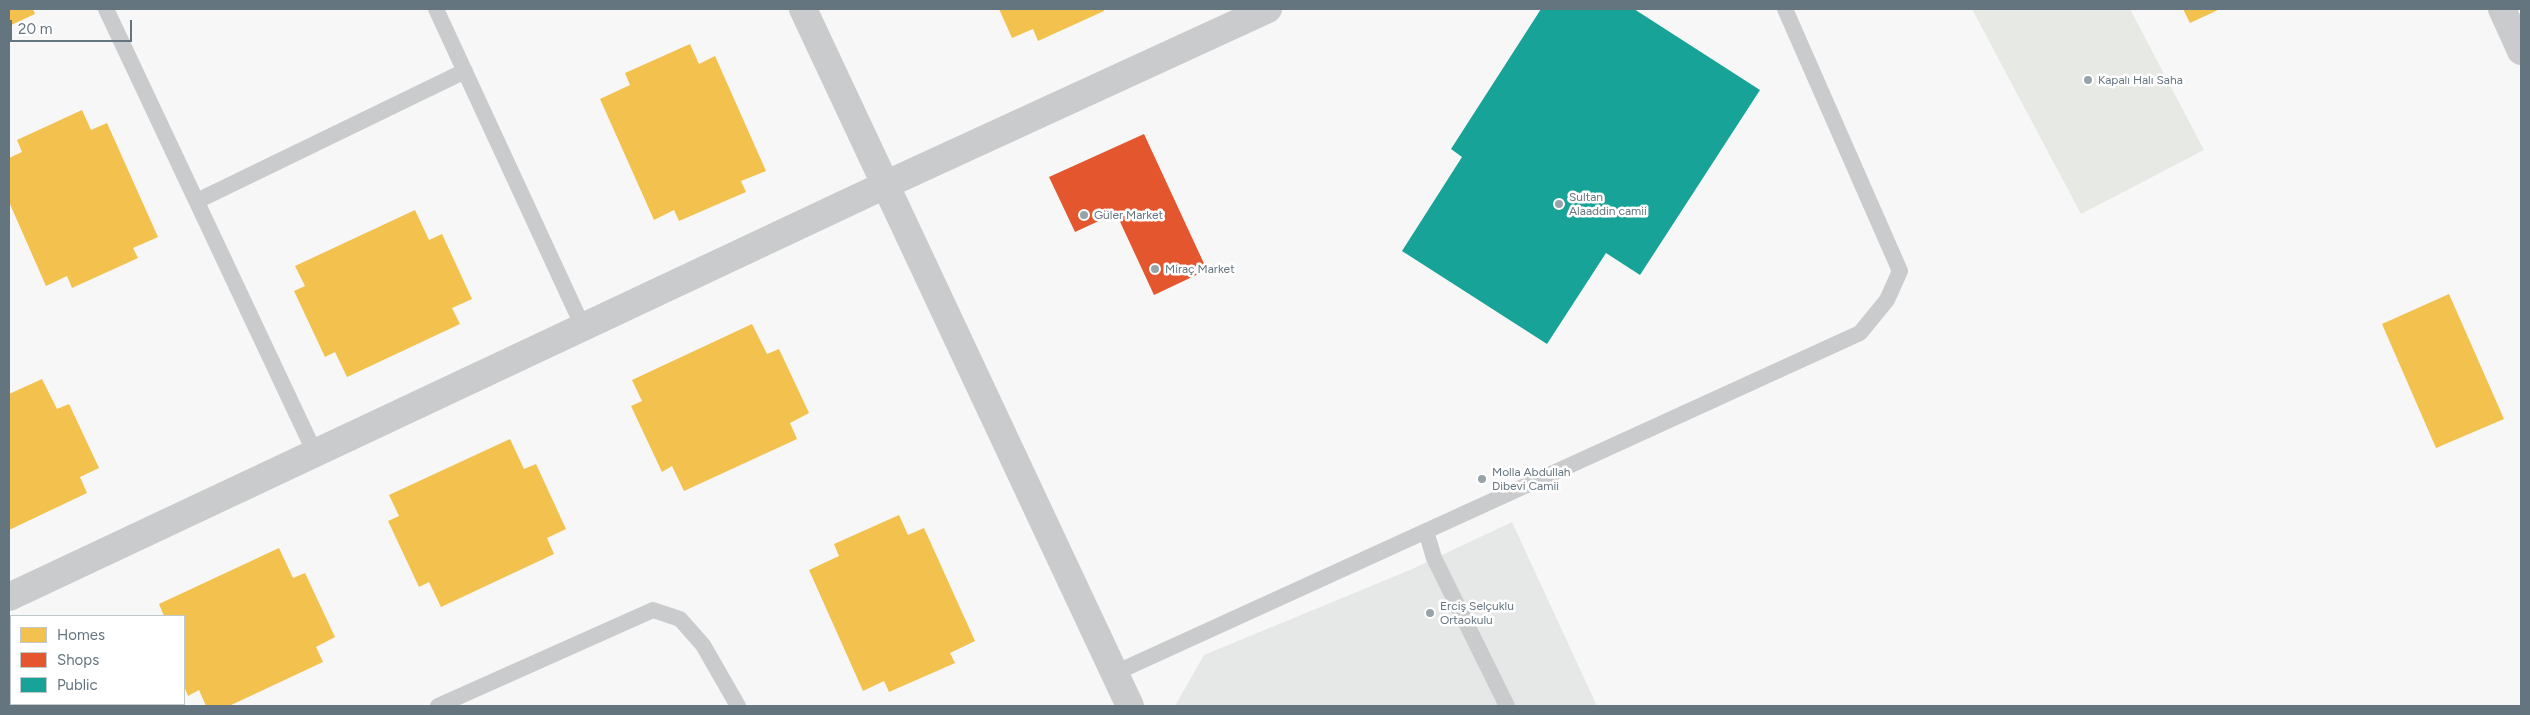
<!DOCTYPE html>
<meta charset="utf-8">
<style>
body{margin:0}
#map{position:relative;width:2530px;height:715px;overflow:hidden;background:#f7f7f7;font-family:Figtree,sans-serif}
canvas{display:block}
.frame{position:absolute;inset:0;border:10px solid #65757f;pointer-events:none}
.legend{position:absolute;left:10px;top:615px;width:175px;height:90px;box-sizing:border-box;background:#fff;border:1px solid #c1c8cc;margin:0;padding:6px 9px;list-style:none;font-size:15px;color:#65757f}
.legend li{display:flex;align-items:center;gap:10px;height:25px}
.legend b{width:25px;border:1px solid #c1c8cc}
.scale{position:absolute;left:10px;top:20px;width:122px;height:22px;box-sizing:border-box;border:2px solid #65757f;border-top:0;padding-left:6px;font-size:15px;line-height:18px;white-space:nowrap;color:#65757f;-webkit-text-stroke:4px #fff;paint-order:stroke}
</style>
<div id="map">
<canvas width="2530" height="715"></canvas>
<div class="frame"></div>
<ul class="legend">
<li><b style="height:14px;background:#f2c14e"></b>Homes</li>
<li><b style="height:14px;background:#e4572e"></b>Shops</li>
<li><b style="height:14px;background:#17a398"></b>Public</li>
</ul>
<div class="scale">20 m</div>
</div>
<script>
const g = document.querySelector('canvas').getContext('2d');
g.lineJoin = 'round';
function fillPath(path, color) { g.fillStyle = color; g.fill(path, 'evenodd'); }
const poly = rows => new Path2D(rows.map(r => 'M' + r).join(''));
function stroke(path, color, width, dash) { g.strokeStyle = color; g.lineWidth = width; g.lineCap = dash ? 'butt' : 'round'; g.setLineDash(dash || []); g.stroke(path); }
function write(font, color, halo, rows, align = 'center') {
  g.font = font + ' Figtree,sans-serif'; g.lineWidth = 5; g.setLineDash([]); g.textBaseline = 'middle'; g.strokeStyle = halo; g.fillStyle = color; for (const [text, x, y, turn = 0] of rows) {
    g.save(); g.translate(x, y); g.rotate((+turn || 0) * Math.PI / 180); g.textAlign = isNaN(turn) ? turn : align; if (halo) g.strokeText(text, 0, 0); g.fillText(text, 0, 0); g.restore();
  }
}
fillPath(poly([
 [1512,522,1597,706,1175,706,1204,655,1410,570]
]), '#e6e7e7');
fillPath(poly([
 [1972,9,2130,9,2204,150,2081,214]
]), '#e6e9e4');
fillPath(poly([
 [9,9,33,9,35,14,9,26],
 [999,9,1103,9,1104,11,1038,41,1033,29,1012,38],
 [2183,9,2220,9,2190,23],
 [690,44,699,64,715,56,766,171,741,181,746,192,679,221,674,210,654,220,600,99,630,85,625,73],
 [82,110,91,130,107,123,158,237,133,248,138,258,72,288,67,276,46,286,9,202,9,158,22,152,17,140],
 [415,210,429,240,442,234,472,299,452,308,460,324,347,377,335,352,325,357,294,291,305,286,295,266],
 [2449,294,2504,419,2436,448,2382,324],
 [752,324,767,354,779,349,809,413,790,423,797,439,684,491,672,466,662,472,631,406,642,401,632,380],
 [42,379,57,409,69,404,99,468,80,477,87,493,9,530,9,394],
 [510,439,524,469,536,464,566,529,547,538,554,554,441,607,429,582,419,587,388,521,399,516,389,495],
 [899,515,908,535,924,528,975,641,950,653,955,663,889,692,884,681,863,691,809,570,839,556,834,544],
 [279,548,293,578,305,573,335,637,316,647,323,662,229,706,206,706,199,690,188,696,184,686,184,616,164,616,159,604],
 [11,671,11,704,64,704,65,706,9,706,9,672]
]), '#f2c14e');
fillPath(poly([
 [1144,134,1207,270,1154,295,1116,213,1075,232,1049,177]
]), '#e4572e');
fillPath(poly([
 [1541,9,1634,9,1760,90,1640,275,1606,253,1547,344,1402,251,1462,157,1451,149]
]), '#17a398');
stroke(poly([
 [106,9,315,453],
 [436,9,583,327],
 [197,201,465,71],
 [1426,531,1434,558,1507,706],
 [1115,673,1860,333,1887,300,1900,271,1785,9],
 [438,706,653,610,680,619,703,645,738,706]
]), '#cacbcc', 16);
stroke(poly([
 [803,9,1130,706],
 [9,597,885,185,1268,9]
]), '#cacbcc', 28);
stroke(poly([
 [2502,9,2521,51]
]), '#cacbcc', 28);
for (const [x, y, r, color] of [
 [2088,80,5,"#98a2a9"],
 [1559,204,5,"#98a2a9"],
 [1084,215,5,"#98a2a9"],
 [1155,269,5,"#98a2a9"],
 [1482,479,5,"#98a2a9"],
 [1430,613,5,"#98a2a9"]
]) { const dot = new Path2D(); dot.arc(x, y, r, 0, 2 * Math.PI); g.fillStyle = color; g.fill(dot); stroke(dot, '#fff', 2); }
write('12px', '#65757f', '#fff', [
 ["Kapalı Halı Saha",2098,80],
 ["Sultan",1569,197],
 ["Alaaddin camii",1569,211],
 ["Güler Market",1094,215],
 ["Miraç Market",1165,269],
 ["Molla Abdullah",1492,472],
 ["Dibevi Camii",1492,486],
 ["Erciş Selçuklu",1440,606],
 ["Ortaokulu",1440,620]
], 'left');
</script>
